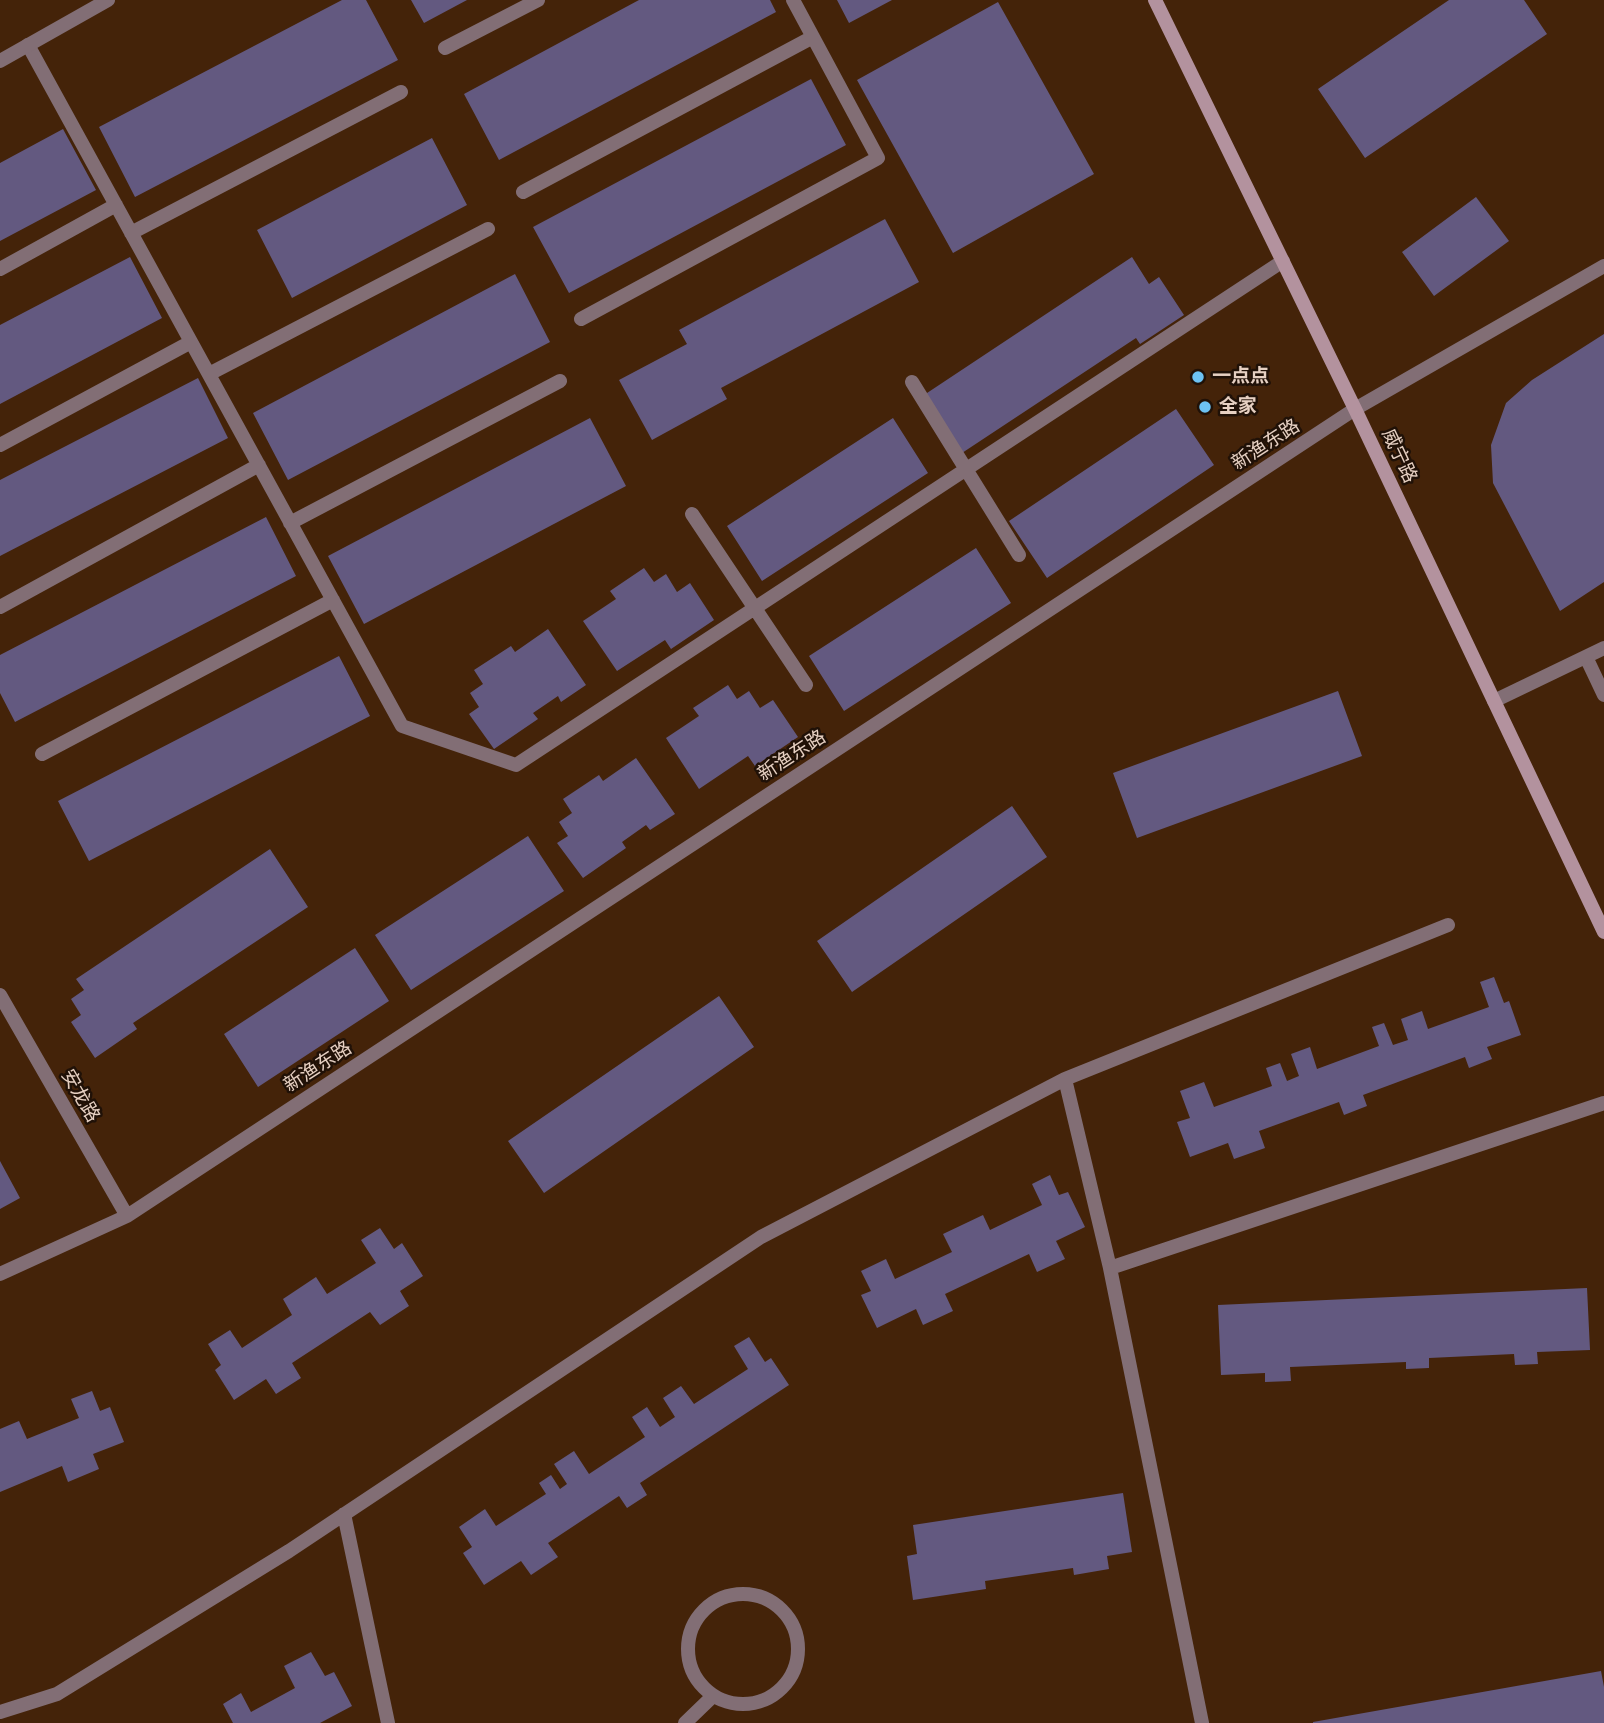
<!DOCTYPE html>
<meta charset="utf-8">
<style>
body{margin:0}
canvas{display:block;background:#442309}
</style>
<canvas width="1604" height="1723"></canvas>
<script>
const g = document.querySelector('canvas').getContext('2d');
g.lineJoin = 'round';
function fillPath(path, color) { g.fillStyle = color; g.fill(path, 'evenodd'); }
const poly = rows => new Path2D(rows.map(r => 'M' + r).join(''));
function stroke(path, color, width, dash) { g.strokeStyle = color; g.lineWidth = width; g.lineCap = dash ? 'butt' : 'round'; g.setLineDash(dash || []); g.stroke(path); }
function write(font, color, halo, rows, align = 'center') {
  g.font = font + ' "Noto Sans","Noto Sans SC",sans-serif'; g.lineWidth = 5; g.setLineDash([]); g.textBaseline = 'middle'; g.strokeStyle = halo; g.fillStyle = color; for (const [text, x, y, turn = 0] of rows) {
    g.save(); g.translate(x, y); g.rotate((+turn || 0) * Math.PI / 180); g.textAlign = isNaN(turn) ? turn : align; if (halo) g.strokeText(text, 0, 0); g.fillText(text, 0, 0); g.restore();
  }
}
fillPath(poly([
 [342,0,366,0,398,60,135,197,99,127],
 [411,0,467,0,424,23],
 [639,0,770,0,776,12,499,160,464,94],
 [837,0,892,0,849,23],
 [1449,0,1524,0,1547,34,1365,158,1318,89],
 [998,2,1094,174,953,253,857,80],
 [811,79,846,145,569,293,533,227],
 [63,129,96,190,0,241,0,163],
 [432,138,467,205,292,298,257,230],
 [1476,197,1509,241,1434,296,1402,252],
 [885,219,919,282,721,388,727,399,652,440,619,380,687,344,679,330],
 [130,257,162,318,0,404,0,325],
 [1132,257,1149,284,1159,277,1184,315,1140,344,1136,338,962,453,924,395],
 [515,274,550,342,288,480,253,413],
 [1604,334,1604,582,1560,611,1493,483,1491,445,1506,403,1532,380],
 [198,378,228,438,0,556,0,480],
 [1176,409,1214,465,1047,578,1009,521],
 [590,418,626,486,364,624,328,556],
 [893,418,928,473,762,581,727,526],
 [266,517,296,576,15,722,0,693,0,655],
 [976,548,1011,603,844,711,809,656],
 [644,568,654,582,666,574,677,592,690,583,714,620,671,649,665,640,617,671,583,621,616,599,610,591],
 [548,629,586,685,561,702,558,696,533,713,538,719,494,749,469,714,479,707,470,693,483,684,474,670,511,646,515,652],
 [339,656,370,716,89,861,58,801],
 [728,685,737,699,749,691,760,708,773,700,798,737,755,766,748,756,699,789,666,738,699,716,693,708],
 [1338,691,1362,756,1137,838,1113,773],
 [636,758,675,814,650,830,646,825,622,842,626,848,583,878,557,843,568,836,559,822,572,813,563,799,599,775,603,781],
 [1012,806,1047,857,852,992,817,941],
 [528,836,564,891,411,990,375,935],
 [270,849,308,907,133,1023,137,1029,95,1058,71,1022,81,1015,71,999,84,990,76,979],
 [355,948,389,1001,258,1087,224,1034],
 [1494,977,1504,1003,1509,1001,1521,1035,1487,1047,1492,1059,1469,1068,1465,1057,1363,1095,1367,1106,1344,1115,1339,1102,1259,1131,1265,1148,1234,1159,1228,1143,1190,1157,1177,1122,1190,1118,1180,1091,1204,1082,1214,1107,1272,1086,1266,1068,1280,1063,1287,1081,1299,1076,1291,1054,1310,1047,1317,1069,1379,1046,1372,1027,1384,1023,1393,1045,1408,1040,1401,1019,1422,1011,1428,1029,1489,1007,1480,982],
 [719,996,754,1047,544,1193,508,1141],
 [0,1161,20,1198,0,1209],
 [1050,1175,1059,1195,1068,1192,1085,1227,1056,1241,1065,1259,1037,1272,1029,1254,945,1294,953,1311,923,1325,916,1309,877,1328,861,1295,871,1291,861,1271,886,1259,895,1279,952,1252,943,1234,983,1215,990,1230,1042,1205,1032,1184],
 [380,1228,394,1249,402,1243,423,1276,400,1291,409,1306,380,1325,370,1312,292,1363,301,1378,276,1394,266,1379,234,1400,215,1370,221,1365,208,1344,230,1330,242,1348,292,1315,283,1299,316,1277,327,1294,376,1263,361,1240],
 [1587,1288,1590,1350,1537,1352,1538,1364,1515,1365,1514,1354,1429,1358,1429,1368,1406,1369,1406,1362,1290,1367,1291,1381,1265,1382,1265,1373,1221,1375,1218,1305],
 [749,1337,765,1362,771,1358,789,1385,640,1483,647,1495,627,1508,619,1496,548,1543,558,1557,531,1575,521,1561,484,1585,463,1553,472,1547,459,1527,485,1509,496,1526,546,1494,539,1483,551,1475,560,1489,567,1484,554,1464,574,1451,589,1474,645,1437,632,1417,647,1407,660,1427,675,1417,663,1398,681,1386,694,1404,748,1369,734,1346],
 [92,1391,100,1411,110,1407,124,1442,93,1454,99,1469,68,1482,62,1466,0,1492,0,1429,19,1421,27,1439,79,1418,71,1399],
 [1123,1493,1132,1552,1107,1556,1109,1569,1074,1575,1073,1568,985,1581,986,1589,913,1600,907,1556,917,1554,913,1525],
 [311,1652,325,1676,334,1672,352,1706,320,1723,233,1723,223,1704,241,1693,251,1712,295,1688,284,1666],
 [1601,1671,1604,1687,1604,1723,1313,1723,1313,1722]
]), '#635980');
stroke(poly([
 [28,45,402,726,516,765,1283,261],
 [445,48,538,0],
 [523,192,813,37],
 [131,233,401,92],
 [0,269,116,205],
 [581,319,878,158,793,0],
 [209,374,488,229],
 [912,382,1019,555],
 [0,445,191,342],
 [692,514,806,685],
 [290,523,560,381],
 [0,607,259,465],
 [1586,657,1604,695],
 [1494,701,1604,648],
 [42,754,333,600],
 [1448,925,1065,1079,1110,1268,1604,1103],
 [1110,1268,1202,1723],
 [344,1514,388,1723],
 '688 1649a55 55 0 1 1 110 0a55 55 0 1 1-110 0Z',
 [0,1712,57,1694,289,1551,761,1237,1065,1079],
 [685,1723,713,1696]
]), '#826e75', 14);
stroke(poly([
 [0,61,108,0],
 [0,995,127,1216],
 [0,1274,127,1216,1355,409,1604,266]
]), '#826e75', 14);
stroke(poly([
 [1155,0,1355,409,1604,932]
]), '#b3929e', 14);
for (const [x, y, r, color] of [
 [1198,377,7,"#6dc2f3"],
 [1205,407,7,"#6dc2f3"]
]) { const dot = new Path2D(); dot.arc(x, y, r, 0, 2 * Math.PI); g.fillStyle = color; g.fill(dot); stroke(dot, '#201107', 2.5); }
write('bold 19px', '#e6d0c2', '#201107', [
 ["一点点",1212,377],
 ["全家",1219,407]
], 'left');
write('19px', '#e6d0c2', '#201107', [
 ["新渔东路",1266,445,-33],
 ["威宁路",1399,456,65],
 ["新渔东路",792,756,-33],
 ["新渔东路",318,1067,-33],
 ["安龙路",80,1096,60]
]);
</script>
